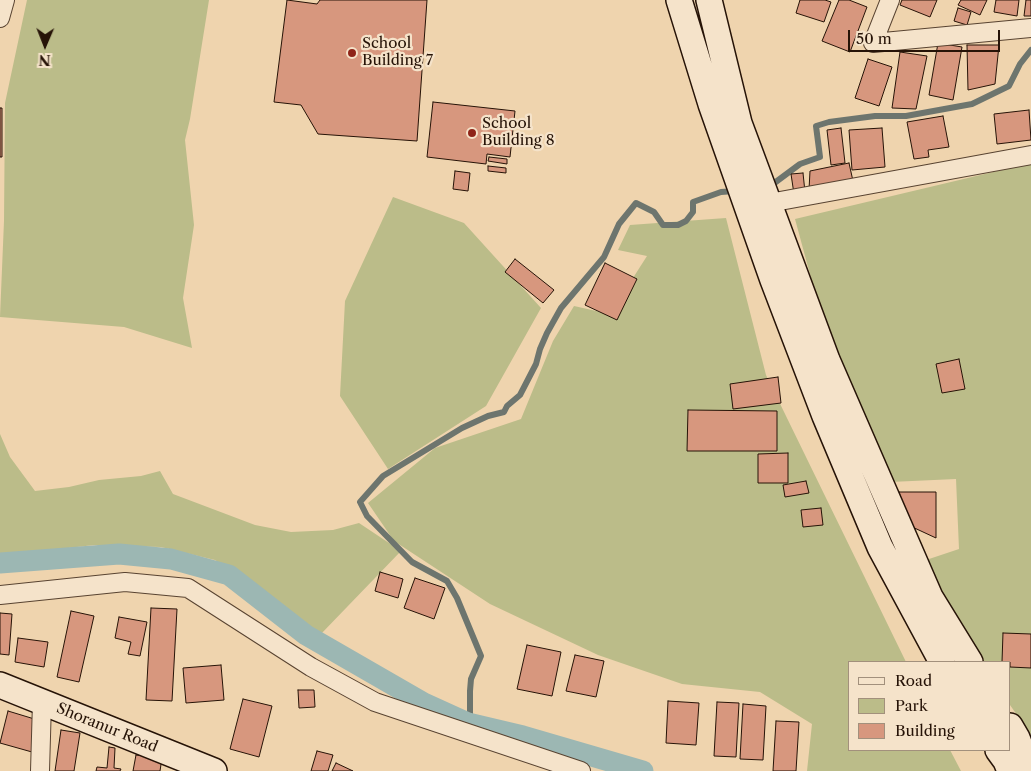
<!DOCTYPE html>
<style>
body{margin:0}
#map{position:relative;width:1031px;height:771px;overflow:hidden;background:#efd4ae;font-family:"Libre Caslon Text",serif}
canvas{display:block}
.legend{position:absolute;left:848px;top:661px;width:162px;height:90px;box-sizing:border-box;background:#f5e3ca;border:1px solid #a2907c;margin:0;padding:6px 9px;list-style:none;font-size:15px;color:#261307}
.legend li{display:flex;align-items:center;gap:10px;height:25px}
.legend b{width:25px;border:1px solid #a2907c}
.north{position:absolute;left:20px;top:20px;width:50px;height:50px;-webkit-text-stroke:4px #f5e3ca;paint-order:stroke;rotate:181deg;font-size:14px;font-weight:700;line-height:20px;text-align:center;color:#261307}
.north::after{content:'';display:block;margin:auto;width:18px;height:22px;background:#261307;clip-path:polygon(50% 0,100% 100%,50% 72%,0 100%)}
.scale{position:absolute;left:848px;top:30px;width:152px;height:22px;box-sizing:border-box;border:2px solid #261307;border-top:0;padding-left:6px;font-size:15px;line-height:18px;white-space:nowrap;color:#261307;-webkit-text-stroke:4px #f5e3ca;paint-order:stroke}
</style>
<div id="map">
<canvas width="1031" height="771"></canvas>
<ul class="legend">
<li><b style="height:6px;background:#f5e3ca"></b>Road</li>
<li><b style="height:14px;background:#bbbc89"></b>Park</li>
<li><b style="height:14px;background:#d7977e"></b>Building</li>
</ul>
<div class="north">N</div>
<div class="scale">50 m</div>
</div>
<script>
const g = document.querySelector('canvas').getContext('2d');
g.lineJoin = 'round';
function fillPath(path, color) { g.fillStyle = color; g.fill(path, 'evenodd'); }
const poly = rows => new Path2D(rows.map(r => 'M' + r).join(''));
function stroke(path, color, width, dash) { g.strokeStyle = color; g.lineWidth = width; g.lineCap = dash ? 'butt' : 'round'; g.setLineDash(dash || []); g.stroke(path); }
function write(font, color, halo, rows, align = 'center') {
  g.font = font + ' "Libre Caslon Text",serif'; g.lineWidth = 4.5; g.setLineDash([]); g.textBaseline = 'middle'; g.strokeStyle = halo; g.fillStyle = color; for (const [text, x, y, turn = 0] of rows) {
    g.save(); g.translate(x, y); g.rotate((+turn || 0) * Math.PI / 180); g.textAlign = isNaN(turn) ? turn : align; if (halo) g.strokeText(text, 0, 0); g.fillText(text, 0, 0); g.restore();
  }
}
fillPath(poly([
 [27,0,209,0,190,119,185,140,194,225,183,298,192,348,124,327,0,317,4,221,5,103],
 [1031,163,1031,735,1010,705,1010,662,979,662,926,560,959,549,956,479,890,482,829,344,795,219],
 [393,197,464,223,541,308,486,406,388,469,340,396,345,301],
 [726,218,766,375,906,662,850,662,850,750,950,750,961,771,807,771,812,724,760,692,682,684,598,655,490,604,394,541,368,503,435,448,521,419,553,341,574,306,610,314,647,256,618,250,630,225],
 [0,434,10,457,35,491,69,487,99,480,141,476,160,471,173,494,255,525,291,532,333,530,359,523,401,551,320,635,215,560,161,547,94,545,0,556]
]), '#bbbc89');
stroke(poly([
 [769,187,800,164,820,157,816,126,829,122,875,116,906,116,972,104,1009,86,1020,64,1031,50],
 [468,723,470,717,470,691,471,679,481,656,457,598,447,581,412,562,367,516,360,502,383,476,462,428,488,416,504,412,507,406,520,395,536,364,540,349,547,333,561,308,604,257,619,224,636,203,654,212,663,225,678,225,686,221,693,212,693,202,721,192,735,191]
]), '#6d756e', 6);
stroke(poly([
 [0,563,119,554,171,559,229,575,306,635,424,703,468,723,523,736,643,771]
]), '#9cb7b3', 21);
const building = poly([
 [287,0,317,4,320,0,427,0,417,141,318,134,301,105,274,102,287,0],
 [800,0,825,0,831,2,824,22,796,13,800,0],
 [839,0,849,0,867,7,850,52,822,41,839,0],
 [902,0,937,0,930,17,900,5,902,0],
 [961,0,987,0,980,15,958,5,961,0],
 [996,0,1019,0,1017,16,994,12,996,0],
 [1026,0,1031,0,1031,16,1024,16,1026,0],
 [958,8,971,12,967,25,954,21,958,8],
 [938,43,962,47,953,100,929,95,938,43],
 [967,45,999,45,995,84,968,90,967,45],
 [900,52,927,56,916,109,892,108,900,52],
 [868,59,892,67,879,106,855,98,868,59],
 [433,102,515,111,510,157,487,154,486,164,427,157,433,102],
 [0,108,2,108,2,157,0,157,0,108],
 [1029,110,1031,140,997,144,994,114,1029,110],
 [943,116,949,147,928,150,929,157,914,159,907,122,943,116],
 [841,128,845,163,831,165,827,130,841,128],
 [882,128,885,167,852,170,849,130,882,128],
 [489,157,507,159,507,164,488,161,489,157],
 [849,163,853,181,809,190,810,171,849,163],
 [488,166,506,168,506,173,488,171,488,166],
 [455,171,470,173,468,191,453,189,455,171],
 [803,173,805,192,794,194,791,174,803,173],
 [515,259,554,290,543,303,505,272,515,259],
 [605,263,637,279,617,320,585,305,605,263],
 [959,359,965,389,942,393,936,364,959,359],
 [778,377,781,403,733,409,730,384,778,377],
 [688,410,777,411,777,451,687,451,688,410],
 [788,453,788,483,758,483,758,454,788,453],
 [806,481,809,493,785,497,783,485,806,481],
 [899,492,936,492,936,538,908,525,899,492],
 [821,508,823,525,803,527,801,510,821,508],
 [380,572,403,579,398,598,375,591,380,572],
 [415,578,445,588,434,619,404,608,415,578],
 [151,608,177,609,172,701,146,700,151,608],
 [71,611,94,616,79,682,57,677,71,611],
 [0,613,12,614,9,655,0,654,0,613],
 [119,617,147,622,140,656,128,654,131,642,115,638,119,617],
 [1003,633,1031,634,1031,668,1010,667,1010,662,1002,662,1003,633],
 [18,638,48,642,44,667,15,662,18,638],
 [527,645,561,652,552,696,517,689,527,645],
 [575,655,604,661,596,697,566,691,575,655],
 [221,665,224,700,186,703,183,668,221,665],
 [298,690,314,690,315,707,299,708,298,690],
 [243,699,272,706,259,757,230,749,243,699],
 [668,701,699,703,696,745,666,743,668,701],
 [717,702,739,703,736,757,714,756,717,702],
 [743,704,766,706,763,760,740,759,743,704],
 [8,711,41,721,32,752,0,743,8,711],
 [776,721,799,722,796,771,773,771,776,721],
 [61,730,80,733,74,771,55,771,61,730],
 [109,747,115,748,114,768,121,769,120,771,96,771,97,767,107,768,109,747],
 [317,751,333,755,328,771,311,771,317,751],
 [136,755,162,758,160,771,133,771,136,755],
 [336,763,353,771,332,771,336,763]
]);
fillPath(building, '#d7977e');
stroke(building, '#261307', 1);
const street = poly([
 [890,0,873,43,1031,28],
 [0,18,5,0],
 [769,203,1031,155],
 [0,595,125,582,188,588,311,667,375,702,581,771],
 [40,771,42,702]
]);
const secondary = poly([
 [679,0,711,104,773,280,825,416,880,547,942,662],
 [709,0,739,123,827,360,930,597,970,662],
 [0,685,214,771],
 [1010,726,1017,738,1030,771],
 [998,750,1006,761,1010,771]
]);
stroke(street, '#584331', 20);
stroke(secondary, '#261307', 28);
stroke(street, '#f5e3ca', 18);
stroke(secondary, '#f5e3ca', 25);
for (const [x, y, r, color] of [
 [352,53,5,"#8f2418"],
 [472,133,5,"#8f2418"]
]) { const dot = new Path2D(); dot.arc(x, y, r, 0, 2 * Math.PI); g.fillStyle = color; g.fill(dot); stroke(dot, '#f5e3ca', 2); }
write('15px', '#261307', '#f5e3ca', [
 ["School",362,44],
 ["Building 7",362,61],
 ["School",482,124],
 ["Building 8",482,141]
], 'left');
write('15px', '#261307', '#f5e3ca', [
 ["Shoranur Road",107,728,22]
]);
</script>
